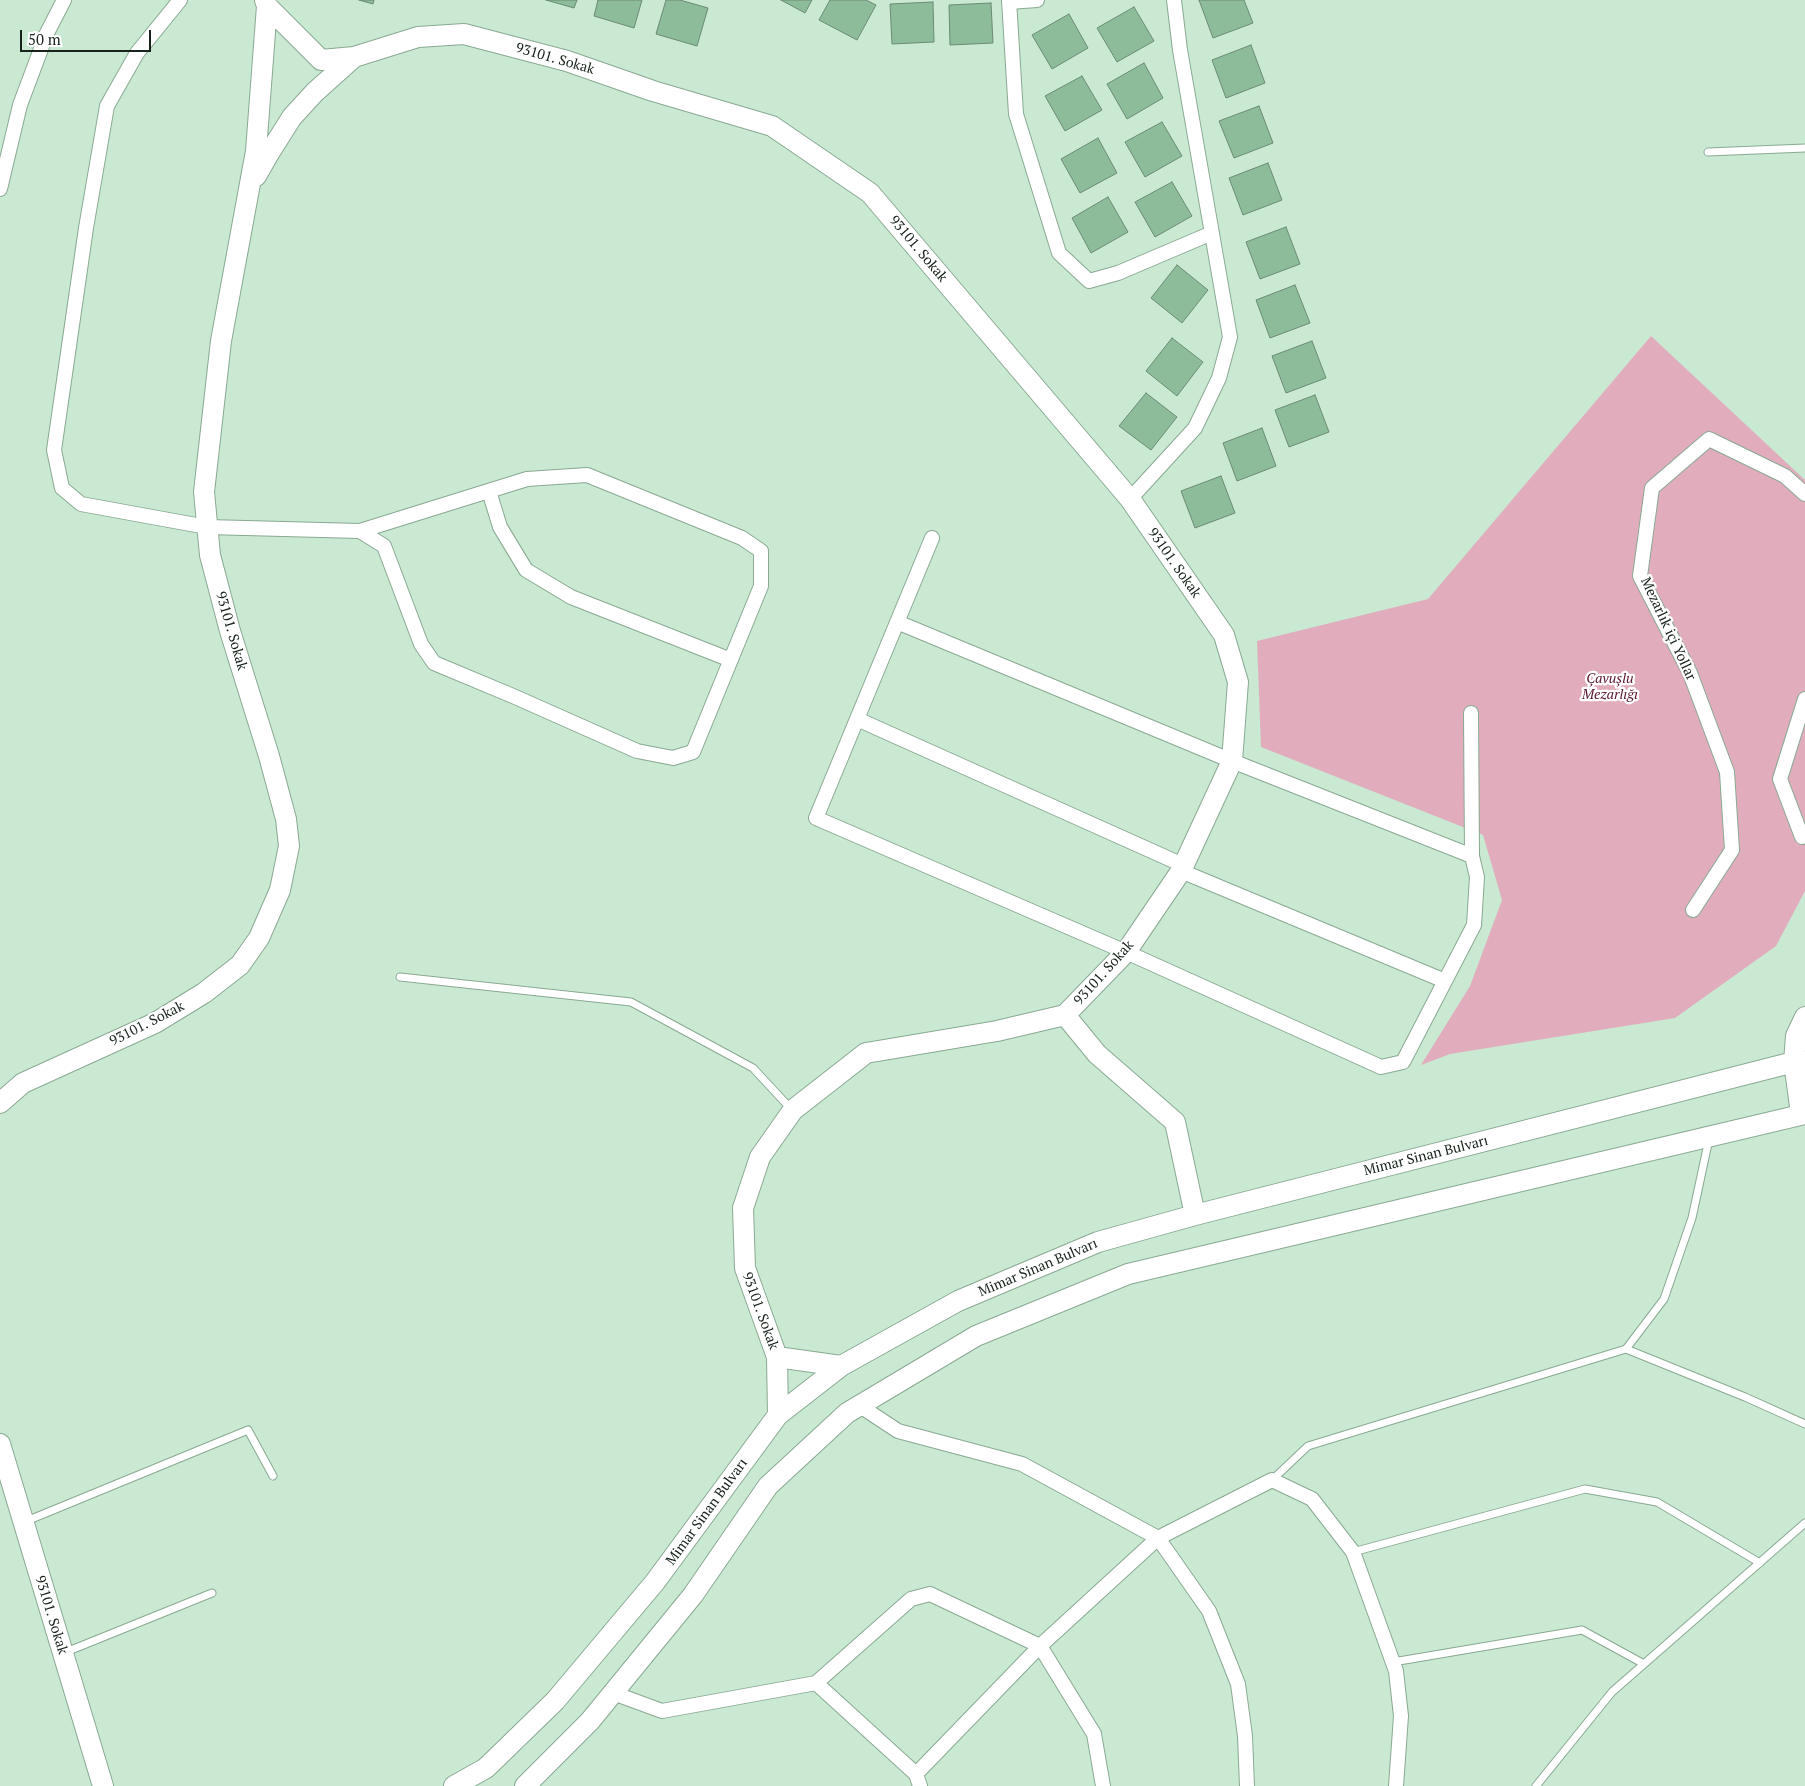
<!DOCTYPE html>
<meta charset="utf-8">
<style>
body{margin:0}
#map{position:relative;width:1805px;height:1786px;overflow:hidden;background:#c9e9d2;font-family:"PT Serif",serif}
canvas{display:block}
.scale{position:absolute;left:20px;top:30px;width:131px;height:22px;box-sizing:border-box;border:2px solid #16221a;border-top:0;padding-left:6px;font-size:15px;line-height:18px;white-space:nowrap;color:#16221a;-webkit-text-stroke:4px #fff;paint-order:stroke}
</style>
<div id="map">
<canvas width="1805" height="1786"></canvas>
<div class="scale">50 m</div>
</div>
<script>
const g = document.querySelector('canvas').getContext('2d');
g.lineJoin = 'round';
function fillPath(path, color) { g.fillStyle = color; g.fill(path, 'evenodd'); }
const poly = rows => new Path2D(rows.map(r => 'M' + r).join(''));
function stroke(path, color, width, dash) { g.strokeStyle = color; g.lineWidth = width; g.lineCap = dash ? 'butt' : 'round'; g.setLineDash(dash || []); g.stroke(path); }
function write(font, color, halo, rows, align = 'center') {
  g.font = font + ' "PT Serif",serif'; g.lineWidth = 4.5; g.setLineDash([]); g.textBaseline = 'middle'; g.strokeStyle = halo; g.fillStyle = color; for (const [text, x, y, turn = 0] of rows) {
    g.save(); g.translate(x, y); g.rotate((+turn || 0) * Math.PI / 180); g.textAlign = isNaN(turn) ? turn : align; if (halo) g.strokeText(text, 0, 0); g.fillText(text, 0, 0); g.restore();
  }
}
fillPath(poly([
 [1651,336,1805,480,1805,891,1776,946,1675,1018,1450,1054,1421,1065,1470,986,1502,900,1483,835,1261,747,1257,641,1428,599]
]), '#e1adbd');
const building = poly([
 [359,0,374,0,373,4,359,0],
 [546,0,577,0,574,8,546,0],
 [598,0,642,0,634,28,594,16,598,0],
 [666,0,680,0,708,8,697,46,656,34,666,0],
 [781,0,812,0,805,13,781,0],
 [830,0,866,0,876,5,857,40,819,20,830,0],
 [1199,0,1244,0,1253,23,1213,38,1199,0],
 [933,2,934,42,892,44,890,4,933,2],
 [991,3,993,43,950,45,949,5,991,3],
 [1134,7,1154,41,1117,62,1097,28,1134,7],
 [1069,14,1088,48,1052,69,1032,35,1069,14],
 [1251,45,1265,83,1226,98,1212,60,1251,45],
 [1144,63,1163,98,1127,119,1107,84,1144,63],
 [1082,76,1102,110,1065,131,1045,96,1082,76],
 [1259,106,1273,143,1234,158,1219,121,1259,106],
 [1162,122,1182,156,1145,177,1125,142,1162,122],
 [1098,138,1117,173,1080,193,1061,159,1098,138],
 [1268,163,1282,200,1243,215,1229,178,1268,163],
 [1172,182,1192,216,1155,237,1135,202,1172,182],
 [1108,197,1128,232,1091,253,1072,218,1108,197],
 [1286,227,1300,264,1260,279,1246,242,1286,227],
 [1177,265,1208,290,1182,323,1151,298,1177,265],
 [1295,285,1310,323,1270,338,1256,300,1295,285],
 [1172,338,1203,362,1177,396,1146,371,1172,338],
 [1312,341,1326,378,1286,393,1272,356,1312,341],
 [1146,393,1177,417,1151,450,1119,426,1146,393],
 [1315,395,1329,432,1289,447,1275,410,1315,395],
 [1262,428,1276,466,1237,481,1223,443,1262,428],
 [1221,476,1235,513,1195,528,1181,491,1221,476]
]);
fillPath(building, '#8cbc9a');
stroke(building, '#6c8a75', 1);
const lane = poly([
 [1708,152,1805,148],
 [400,977,631,1002,753,1068,792,1110],
 [1626,1349,1664,1299,1692,1218,1709,1139],
 [1272,1480,1308,1446,1626,1349,1745,1397,1805,1424],
 [24,1522,248,1430,273,1476],
 [1353,1552,1585,1489,1657,1502,1760,1563],
 [66,1652,212,1593],
 [1393,1662,1582,1630,1644,1664],
 [1536,1786,1612,1692,1805,1523]
]);
const street = poly([
 [180,0,137,53,107,106,86,228,54,450,62,488,81,504,207,527,360,531,527,479,587,475,742,538,761,551,761,586,693,752,673,758,637,751,513,696,434,663,421,644,384,546,360,531],
 [1009,0,1016,114,1059,253,1089,281,1118,273,1212,233],
 [1009,2,1037,0],
 [0,189,20,105,47,33,64,0],
 [489,491,500,527,526,570,571,597,731,660],
 [1130,499,1195,428,1219,378,1230,337,1180,50,1174,0],
 [932,538,816,818,1126,952,1381,1067,1403,1062,1474,925,1477,877,1472,856,1471,713],
 [897,622,1232,761,1472,856],
 [857,719,1183,865],
 [1802,837,1780,779,1805,699],
 [1181,871,1445,981],
 [1693,910,1732,850,1727,772,1690,673,1640,576,1652,488,1709,439,1785,476,1805,494],
 [860,1406,898,1431,1022,1464,1158,1538,1209,1611,1238,1684,1245,1736,1247,1786],
 [816,1683,916,1774,920,1786],
 [613,1693,662,1711,816,1683,911,1599,930,1594,1040,1646,1094,1734,1103,1786],
 [916,1774,1040,1646,1158,1538,1272,1480,1312,1499,1353,1552,1396,1671,1401,1716,1396,1786]
]);
const secondary = poly([
 [267,6,321,60,354,57,418,37,464,34,567,61,653,91,772,126,870,193,1130,499,1224,635,1238,682,1232,761,1181,871,1126,952,1065,1015,997,1031,866,1053,793,1110,760,1157,743,1208,745,1268,777,1357,778,1415],
 [256,176,268,155,292,117,315,92,354,57],
 [1065,1015,1097,1054,1175,1122,1195,1215],
 [0,1103,23,1083,155,1023,204,993,240,965,259,938,280,890,289,846,286,819,269,756,230,631,210,555,204,492,221,341,256,151,267,6,265,0],
 [1801,1114,1794,1062,1796,1036,1805,1017],
 [777,1357,841,1366],
 [0,1444,103,1786],
 [454,1786,486,1768,555,1701,655,1582,778,1415,841,1366,958,1301,1098,1242,1195,1215,1794,1062,1805,1062],
 [525,1786,590,1721,693,1595,768,1486,847,1413,976,1336,1128,1274,1805,1114]
]);
stroke(lane, '#8aa993', 9);
stroke(street, '#8aa993', 16);
stroke(secondary, '#8aa993', 22);
stroke(lane, '#fff', 7);
stroke(street, '#fff', 14);
stroke(secondary, '#fff', 20);
write('14px', '#16221a', '#fff', [
 ["93101. Sokak",555,59,16],
 ["93101. Sokak",918,249,50],
 ["93101. Sokak",1174,563,55],
 ["Mezarlık içi Yollar",1668,629,65],
 ["93101. Sokak",231,631,74],
 ["93101. Sokak",1104,973,-48],
 ["93101. Sokak",147,1024,-27],
 ["Mimar Sinan Bulvarı",1426,1156,-14],
 ["Mimar Sinan Bulvarı",1038,1268,-23],
 ["93101. Sokak",760,1311,70],
 ["Mimar Sinan Bulvarı",707,1512,-54],
 ["93101. Sokak",51,1615,73]
]);
write('italic 14px', '#591632', '#fff', [
 ["Çavuşlu",1610,679],
 ["Mezarlığı",1610,695]
]);
</script>
